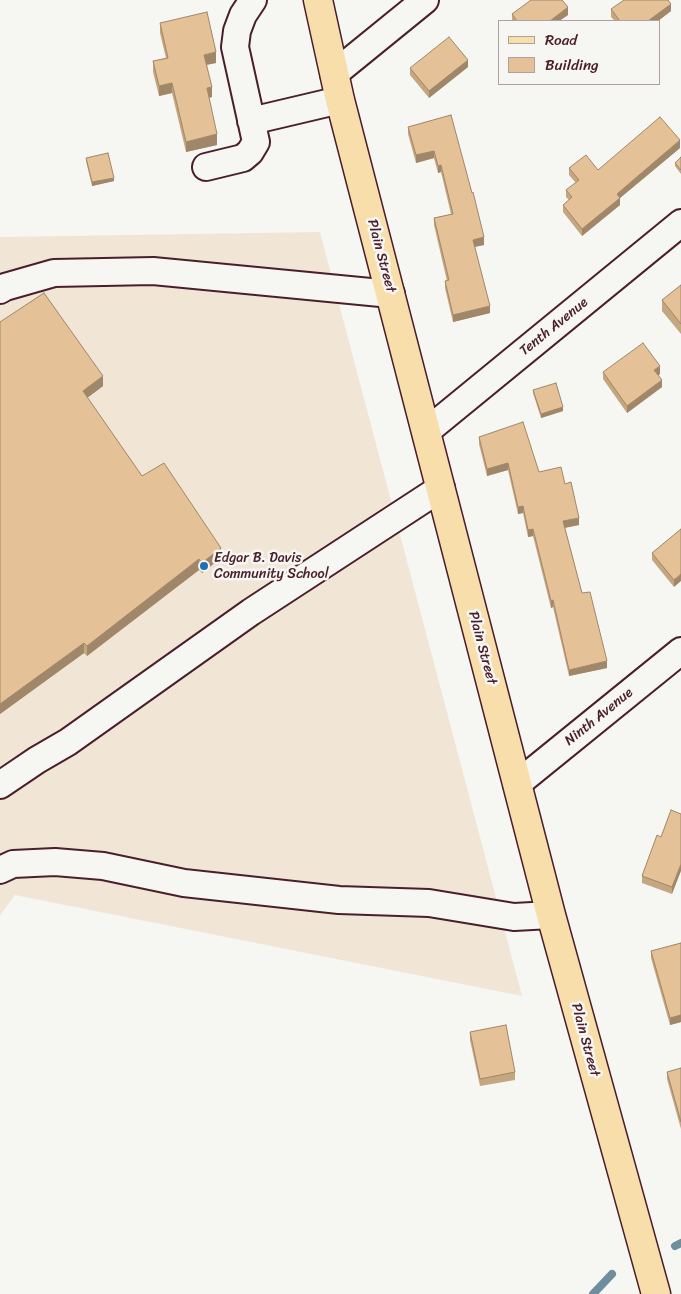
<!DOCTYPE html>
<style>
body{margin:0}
#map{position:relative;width:681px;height:1294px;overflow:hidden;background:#f6f6f2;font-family:Sriracha,sans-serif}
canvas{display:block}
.legend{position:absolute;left:498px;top:20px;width:162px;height:65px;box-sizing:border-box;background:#f6f6f2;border:1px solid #b1a0a2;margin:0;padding:6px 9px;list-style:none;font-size:15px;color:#4a1f2b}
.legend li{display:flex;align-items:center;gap:10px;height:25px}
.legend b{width:25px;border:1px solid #b1a0a2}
</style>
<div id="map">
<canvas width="681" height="1294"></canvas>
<ul class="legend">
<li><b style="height:6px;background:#f8deab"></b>Road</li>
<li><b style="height:14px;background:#e4c196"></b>Building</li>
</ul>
</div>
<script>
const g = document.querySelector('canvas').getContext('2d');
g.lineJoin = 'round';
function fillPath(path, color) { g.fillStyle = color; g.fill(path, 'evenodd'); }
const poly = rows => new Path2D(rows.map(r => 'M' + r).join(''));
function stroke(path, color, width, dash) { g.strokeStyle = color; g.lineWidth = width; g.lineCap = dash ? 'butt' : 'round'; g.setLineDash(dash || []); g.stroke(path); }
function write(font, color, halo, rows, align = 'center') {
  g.font = font + ' Sriracha,sans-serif'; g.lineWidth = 5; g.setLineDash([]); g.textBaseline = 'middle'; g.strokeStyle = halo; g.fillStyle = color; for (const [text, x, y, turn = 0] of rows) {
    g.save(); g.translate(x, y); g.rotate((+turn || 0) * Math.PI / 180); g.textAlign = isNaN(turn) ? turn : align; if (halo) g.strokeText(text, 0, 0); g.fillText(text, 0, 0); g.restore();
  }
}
fillPath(poly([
 [320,232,522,996,15,895,0,915,0,237]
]), '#f1e6d6');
stroke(poly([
 [675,1246,681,1243],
 [593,1294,612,1274]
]), '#6f8d9c', 8);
const minor = poly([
 [334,74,425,0],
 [251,121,340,100],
 [206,167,243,158,250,152,256,142,235,47,237,31,243,15,253,0],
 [0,290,5,287,54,273,153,271,391,294],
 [427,431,681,223],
 [517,784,681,651],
 [0,785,37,760,68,742,251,612,441,488],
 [0,870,13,864,55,862,103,866,184,883,339,900,429,903,514,917,551,915]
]);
const major = poly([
 [318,0,340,100,551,915,656,1294]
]);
stroke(minor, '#4a1f2b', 30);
stroke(major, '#4a1f2b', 31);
stroke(minor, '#f6f6f2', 26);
stroke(major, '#f8deab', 28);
fillPath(poly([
 [611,9,671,11,658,21,615,21,611,17],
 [512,14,568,15,559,21,512,21],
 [160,23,216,63,207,65,212,97,209,98,217,145,186,152,172,93,159,96,153,72,153,61,166,58,160,33],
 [468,67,429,98,410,75,410,68],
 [451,115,484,245,475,247,490,313,453,322,445,288,445,281,447,281,434,225,434,218,451,214,441,172,438,173,434,158,416,163,408,134,408,127],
 [680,148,620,198,620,205,582,236,563,212,563,205,569,200,566,197,566,190,576,183,569,175,569,168,598,170],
 [681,157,681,174,675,166,675,163],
 [86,158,114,181,92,186,86,161],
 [681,285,681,334,662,311,662,300],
 [0,322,103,386,87,398,142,476,221,558,202,573,199,570,87,656,84,653,0,714],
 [603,372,660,374,658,375,662,387,627,413,603,379],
 [533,390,563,411,541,418,533,393],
 [479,437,539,472,565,484,579,525,565,528,582,593,607,668,569,676,553,607,551,608,533,536,528,537,523,513,518,514,508,470,487,476,479,444],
 [681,529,674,587,652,560,652,553],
 [681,814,672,894,642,883,642,876],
 [681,943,681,1022,670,1025,651,958,651,951],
 [470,1032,515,1072,515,1080,480,1086,470,1040],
 [681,1068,681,1129,667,1079,667,1072]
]), '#c4a681');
fillPath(poly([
 [671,4,671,11,658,21,648,21],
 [568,7,568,15,559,21,550,21],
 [216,52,216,63,204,65,204,55],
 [468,60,468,67,429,98,429,91],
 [172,83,172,93,159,96,159,86],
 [212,87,212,97,207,98,207,88],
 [217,134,217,145,186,152,186,142],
 [680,140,680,148,620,198,620,205,582,236,582,229,617,194],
 [434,151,434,158,416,163,416,155],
 [441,165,441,172,438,173,438,166],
 [114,178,114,181,92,186,92,182],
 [484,237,484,245,473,247,473,240],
 [490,306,490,313,453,322,453,315],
 [660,366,660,374,654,378,654,370],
 [103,376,103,386,83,401,83,391],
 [662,380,662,387,627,413,627,406],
 [563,407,563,411,541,418,541,414],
 [508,463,508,470,487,476,487,469],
 [523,506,523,513,518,514,518,507],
 [579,518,579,525,563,528,563,521],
 [533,529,533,536,528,537,528,530],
 [221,548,221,558,202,573,202,563],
 [199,559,199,570,87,656,87,646],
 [681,574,681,581,674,587,674,580],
 [553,600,553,607,551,608,551,601],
 [84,643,84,653,0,714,0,704],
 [607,661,607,668,569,676,569,670],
 [681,864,681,871,672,894,672,887],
 [681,1015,681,1022,670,1025,670,1018]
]), '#a08769');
const building = poly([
 [531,0,562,0,568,7,550,21,517,21,512,14,531,0],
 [624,0,668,0,671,4,648,21,620,21,611,9,624,0],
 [207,12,216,52,204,55,212,87,207,88,217,134,186,142,172,83,159,86,153,61,168,58,160,23,207,12],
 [449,37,468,60,429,91,410,68,449,37],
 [451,115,472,193,473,192,484,237,473,240,490,306,453,315,445,281,449,280,434,218,453,214,441,165,438,166,434,151,416,155,408,127,451,115],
 [660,117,680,140,617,194,620,198,582,229,563,205,572,197,566,190,579,180,569,168,586,155,598,170,660,117],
 [108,153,114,178,92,182,86,158,108,153],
 [681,157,681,170,675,163,681,157],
 [681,285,681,324,662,300,681,285],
 [44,293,103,376,83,391,142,476,164,463,221,548,202,563,199,559,87,646,84,643,0,704,0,322,44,293],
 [643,343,660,366,654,370,662,380,627,406,603,372,643,343],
 [556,383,563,407,541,414,533,390,556,383],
 [523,422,539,472,561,467,565,484,571,482,579,518,563,521,582,593,590,592,607,661,569,670,553,600,551,601,533,529,528,530,523,506,518,507,508,463,487,469,479,437,523,422],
 [681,529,681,574,674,580,652,553,681,529],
 [671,810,681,814,681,864,672,887,642,876,657,835,661,837,671,810],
 [681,943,681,1015,670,1018,651,951,681,943],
 [506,1025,515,1072,480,1079,470,1032,506,1025],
 [681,1068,681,1122,667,1072,681,1068]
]);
fillPath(building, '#e4c196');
stroke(building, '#a08769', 1);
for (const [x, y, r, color] of [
 [204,566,5,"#1f6fb2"]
]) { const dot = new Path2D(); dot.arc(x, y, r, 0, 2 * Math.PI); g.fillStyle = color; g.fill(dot); stroke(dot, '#f6f6f2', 2); }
write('14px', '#4a1f2b', '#f6f6f2', [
 ["Plain Street",381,256,75],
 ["Tenth Avenue",554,327,-39],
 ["Plain Street",482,648,75],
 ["Ninth Avenue",599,717,-39],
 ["Plain Street",585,1040,75]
]);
write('14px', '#4a1f2b', '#f6f6f2', [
 ["Edgar B. Davis",214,558],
 ["Community School",214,574]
], 'left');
</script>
